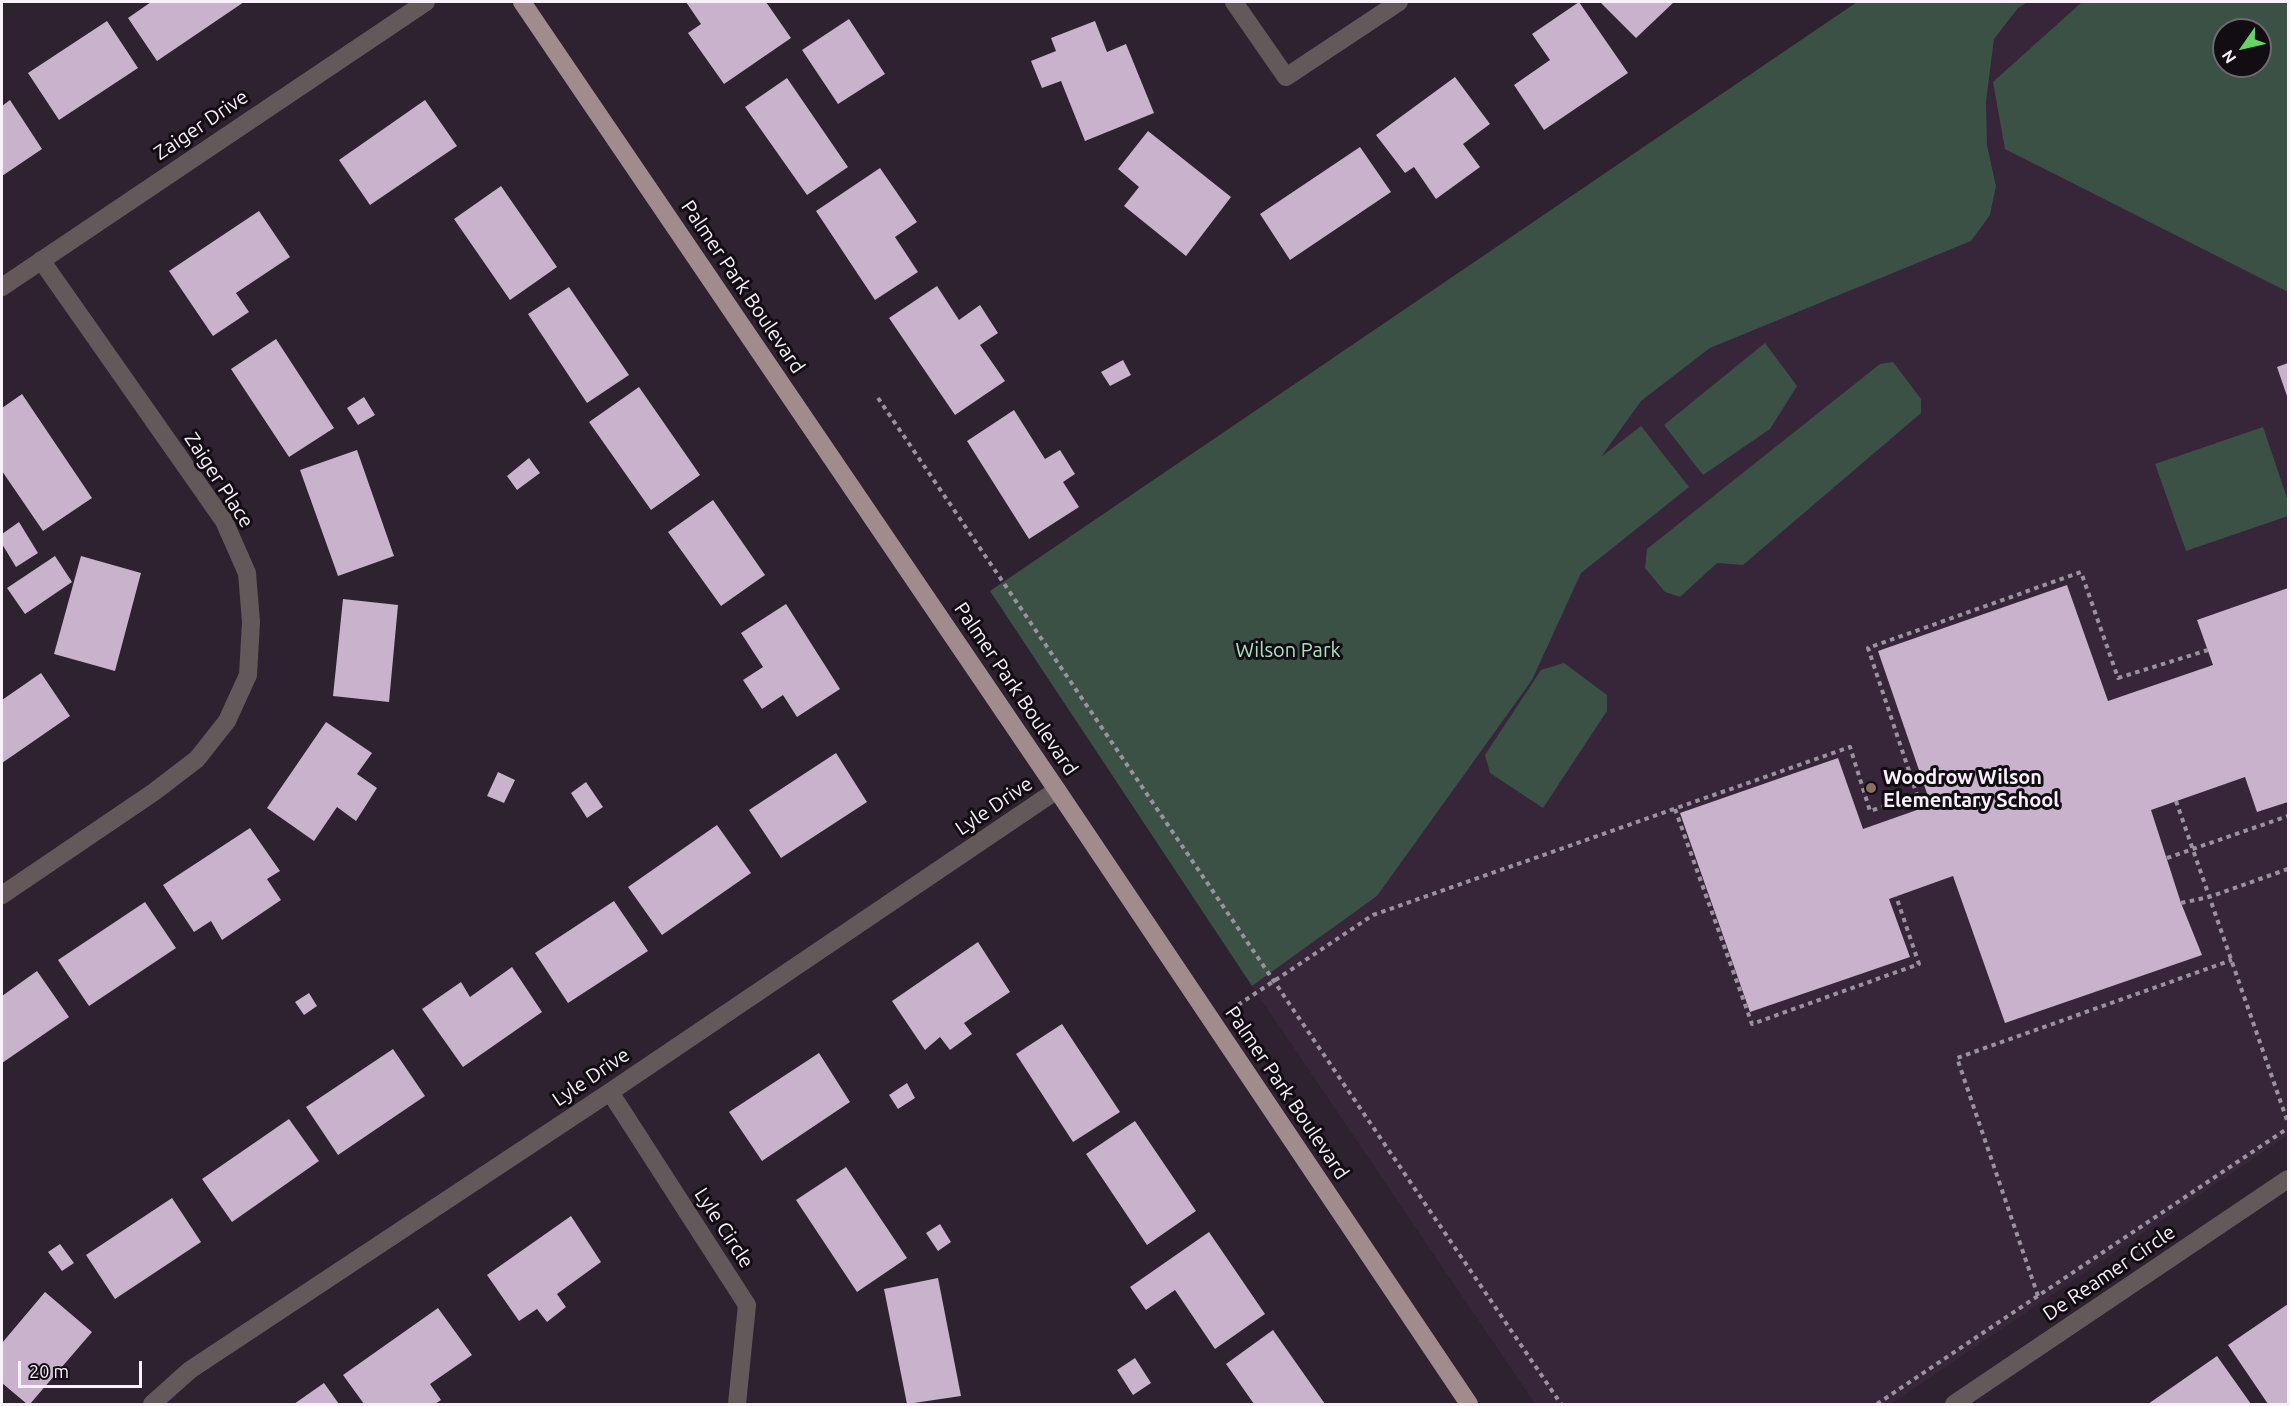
<!DOCTYPE html>
<style>
body{margin:0}
#map{position:relative;width:2290px;height:1406px;overflow:hidden;background:#2e2130;font-family:Ubuntu,sans-serif}
canvas{display:block}
.frame{position:absolute;inset:0;border:3px solid #f9f0fb;pointer-events:none}
.north{position:absolute;left:2212px;top:18px;width:60px;height:60px;box-sizing:border-box;background:#120d13;border:2px solid #6e6870;border-radius:50%;rotate:236deg;font-size:16px;font-weight:700;line-height:24px;text-align:center;color:#f9f0fb}
.north::after{content:'';display:block;margin:auto;width:21px;height:27px;background:#65d467;clip-path:polygon(50% 0,100% 100%,50% 72%,0 100%)}
.scale{position:absolute;left:18px;top:1361px;width:124px;height:27px;box-sizing:border-box;border:3px solid #f9f0fb;border-top:0;padding-left:8px;font-size:18px;line-height:21px;white-space:nowrap;color:#f9f0fb;-webkit-text-stroke:4px #120d13;paint-order:stroke}
</style>
<div id="map">
<canvas width="2290" height="1406"></canvas>
<div class="frame"></div>
<div class="north">N</div>
<div class="scale">20 m</div>
</div>
<script>
const g = document.querySelector('canvas').getContext('2d');
g.lineJoin = 'round';
function fillPath(path, color) { g.fillStyle = color; g.fill(path, 'evenodd'); }
const poly = rows => new Path2D(rows.map(r => 'M' + r).join(''));
function stroke(path, color, width, dash) { g.strokeStyle = color; g.lineWidth = width; g.lineCap = dash ? 'butt' : 'round'; g.setLineDash(dash || []); g.stroke(path); }
function write(font, color, halo, rows, align = 'center') {
  g.font = font + ' Ubuntu,sans-serif'; g.lineWidth = 6; g.setLineDash([]); g.textBaseline = 'middle'; g.strokeStyle = halo; g.fillStyle = color; for (const [text, x, y, turn = 0] of rows) {
    g.save(); g.translate(x, y); g.rotate((+turn || 0) * Math.PI / 180); g.textAlign = isNaN(turn) ? turn : align; if (halo) g.strokeText(text, 0, 0); g.fillText(text, 0, 0); g.restore();
  }
}
fillPath(poly([
 [2028,2,2288,2,2288,1135,1891,1404,1535,1404,1252,986,1377,896,1599,459,1641,401,1710,348,1971,241,1990,215,1996,186,1987,145,1986,102,1994,39,2018,8],
 [2224,30,2260,30,2260,66,2224,66]
]), '#37253a');
fillPath(poly([
 [1857,2,2028,2,2018,8,1994,39,1986,102,1987,145,1996,186,1990,215,1971,241,1710,348,1641,401,1601,457,1641,426,1689,487,1581,573,1532,680,1377,896,1252,986,990,591],
 [2082,2,2288,2,2288,292,2005,149,1993,82],
 [2224,30,2260,30,2260,66,2224,66],
 [1765,343,1797,386,1770,429,1703,475,1664,425],
 [1893,362,1921,399,1921,413,1743,565,1717,563,1680,597,1665,592,1645,568,1647,549,1880,364],
 [2263,427,2288,501,2288,516,2186,551,2155,464],
 [1564,663,1607,695,1607,711,1543,808,1490,773,1485,755,1541,670]
]), '#3b5146');
fillPath(poly([
 [151,2,244,2,157,61,128,18],
 [686,2,766,2,791,38,724,84,688,33,701,24],
 [1579,2,1628,73,1544,130,1514,85,1550,60,1532,34],
 [1600,2,1674,2,1636,38],
 [849,19,885,74,838,104,802,50],
 [107,21,138,68,59,120,28,73],
 [1095,21,1107,52,1126,44,1154,113,1085,141,1061,81,1042,88,1031,61,1056,51,1051,38],
 [1455,77,1490,124,1463,144,1480,167,1436,199,1414,167,1405,173,1376,135],
 [787,78,848,167,807,195,745,107],
 [10,100,42,149,2,176,2,106],
 [425,100,457,146,370,205,339,160],
 [1148,131,1231,197,1186,256,1124,206,1139,187,1118,169],
 [1360,147,1391,192,1290,260,1260,214],
 [880,168,917,222,895,237,918,272,875,300,816,211],
 [501,186,557,267,510,300,454,219],
 [259,211,290,257,236,293,249,312,213,336,169,271],
 [937,286,959,320,980,305,998,333,980,345,1005,381,955,415,889,318],
 [569,287,629,375,587,403,528,314],
 [276,339,334,428,289,457,231,369],
 [1123,360,1131,375,1110,386,1101,372],
 [2288,363,2288,399,2277,367],
 [639,387,700,475,651,510,589,422],
 [22,394,92,498,43,531,2,471,2,408],
 [364,397,375,415,358,425,347,408],
 [1014,410,1045,459,1060,450,1075,474,1063,482,1079,507,1029,539,967,441],
 [357,450,394,556,338,576,300,470],
 [529,458,540,473,517,490,507,476],
 [713,500,765,575,721,606,668,532],
 [19,522,38,553,16,567,2,544,2,534],
 [55,556,72,582,25,614,7,588],
 [81,556,141,573,115,671,54,654],
 [2067,585,2108,701,2213,665,2197,620,2288,588,2288,802,2257,812,2245,777,2151,810,2181,903,2202,955,2005,1023,1953,876,1889,899,1910,957,1750,1012,1680,813,1838,758,1863,829,1931,805,1878,651],
 [343,599,398,605,389,702,333,696],
 [786,604,840,689,797,717,783,695,762,709,743,680,763,667,741,633],
 [41,673,70,716,2,763,2,700],
 [326,722,372,753,357,774,377,788,356,821,337,807,314,841,267,808],
 [836,753,867,802,781,858,749,810],
 [498,772,515,780,504,803,487,796],
 [586,782,603,807,587,818,571,793],
 [717,825,751,873,662,935,628,887],
 [250,828,280,871,267,879,281,900,222,940,211,921,194,932,163,885],
 [614,901,648,951,568,1003,535,953],
 [145,902,176,948,89,1006,58,960],
 [978,942,1010,992,964,1023,972,1034,950,1050,940,1037,925,1050,892,1001],
 [512,967,542,1012,463,1067,422,1009,461,982,470,997],
 [37,971,69,1017,2,1063,2,996],
 [309,993,317,1006,304,1015,295,1002],
 [1062,1024,1120,1112,1073,1142,1016,1054],
 [393,1049,425,1096,338,1155,306,1107],
 [819,1053,850,1102,762,1161,729,1112],
 [907,1083,915,1098,898,1109,889,1095],
 [289,1119,319,1161,232,1222,202,1179],
 [1135,1121,1196,1211,1147,1245,1086,1154],
 [846,1167,907,1258,857,1292,796,1200],
 [172,1198,201,1242,115,1299,86,1255],
 [571,1216,601,1262,557,1294,566,1307,547,1322,537,1309,519,1321,487,1275],
 [940,1224,951,1242,938,1251,926,1233],
 [1209,1232,1265,1314,1215,1349,1175,1290,1146,1310,1130,1287],
 [60,1244,74,1263,62,1271,48,1252],
 [938,1278,961,1396,907,1404,884,1289],
 [45,1292,92,1332,30,1404,27,1404,2,1383,2,1343],
 [2288,1304,2288,1403,2268,1404,2228,1345],
 [438,1308,472,1355,430,1384,441,1400,435,1404,364,1404,343,1375],
 [1273,1330,1325,1404,1254,1404,1226,1364],
 [2217,1356,2251,1404,2148,1404],
 [1135,1358,1151,1383,1133,1395,1117,1370],
 [324,1383,339,1404,294,1404]
]), '#c8b2cc');
stroke(poly([
 [878,398,1561,1404],
 [2176,801,2288,1123],
 [1675,809,1752,1024,1919,964,1896,896],
 [2167,858,2288,816],
 [2181,903,2209,897,2288,869],
 [1238,1005,1373,915,1850,747,1870,811,1917,795,1868,648,2081,572,2118,678,2208,650],
 [2038,1296,1957,1058,2232,960],
 [1877,1404,2288,1128]
]), '#9c919e', 4, [4.5, 4.5]);
stroke(poly([
 [1234,2,1286,77,1399,2],
 [2,287,426,2],
 [2,895,154,792,197,759,227,721,248,675,251,622,247,573,224,521,41,260],
 [610,1092,747,1305,737,1404],
 [152,1404,190,1370,610,1092,1057,790],
 [1954,1404,2288,1179]
]), '#64595a', 18);
stroke(poly([
 [522,2,1057,790,1469,1404]
]), '#a28b8d', 18);
for (const [x, y, r, color] of [
 [1871,788,6,"#8d6e63"]
]) { const dot = new Path2D(); dot.arc(x, y, r, 0, 2 * Math.PI); g.fillStyle = color; g.fill(dot); stroke(dot, '#120d13', 2); }
write('20px', '#f9f0fb', '#120d13', [
 ["Zaiger Drive",201,125,-34],
 ["Palmer Park Boulevard",743,287,56],
 ["Zaiger Place",219,480,57],
 ["Palmer Park Boulevard",1016,689,56],
 ["Lyle Drive",994,806,-34],
 ["Lyle Drive",591,1077,-34],
 ["Palmer Park Boulevard",1287,1093,56],
 ["Lyle Circle",724,1228,57],
 ["De Reamer Circle",2109,1273,-34]
]);
write('20px', '#a7e2c4', '#120d13', [
 ["Wilson Park",1288,650]
]);
write('bold 20px', '#f9f0fb', '#120d13', [
 ["Woodrow Wilson",1883,777],
 ["Elementary School",1883,800]
], 'left');
</script>
